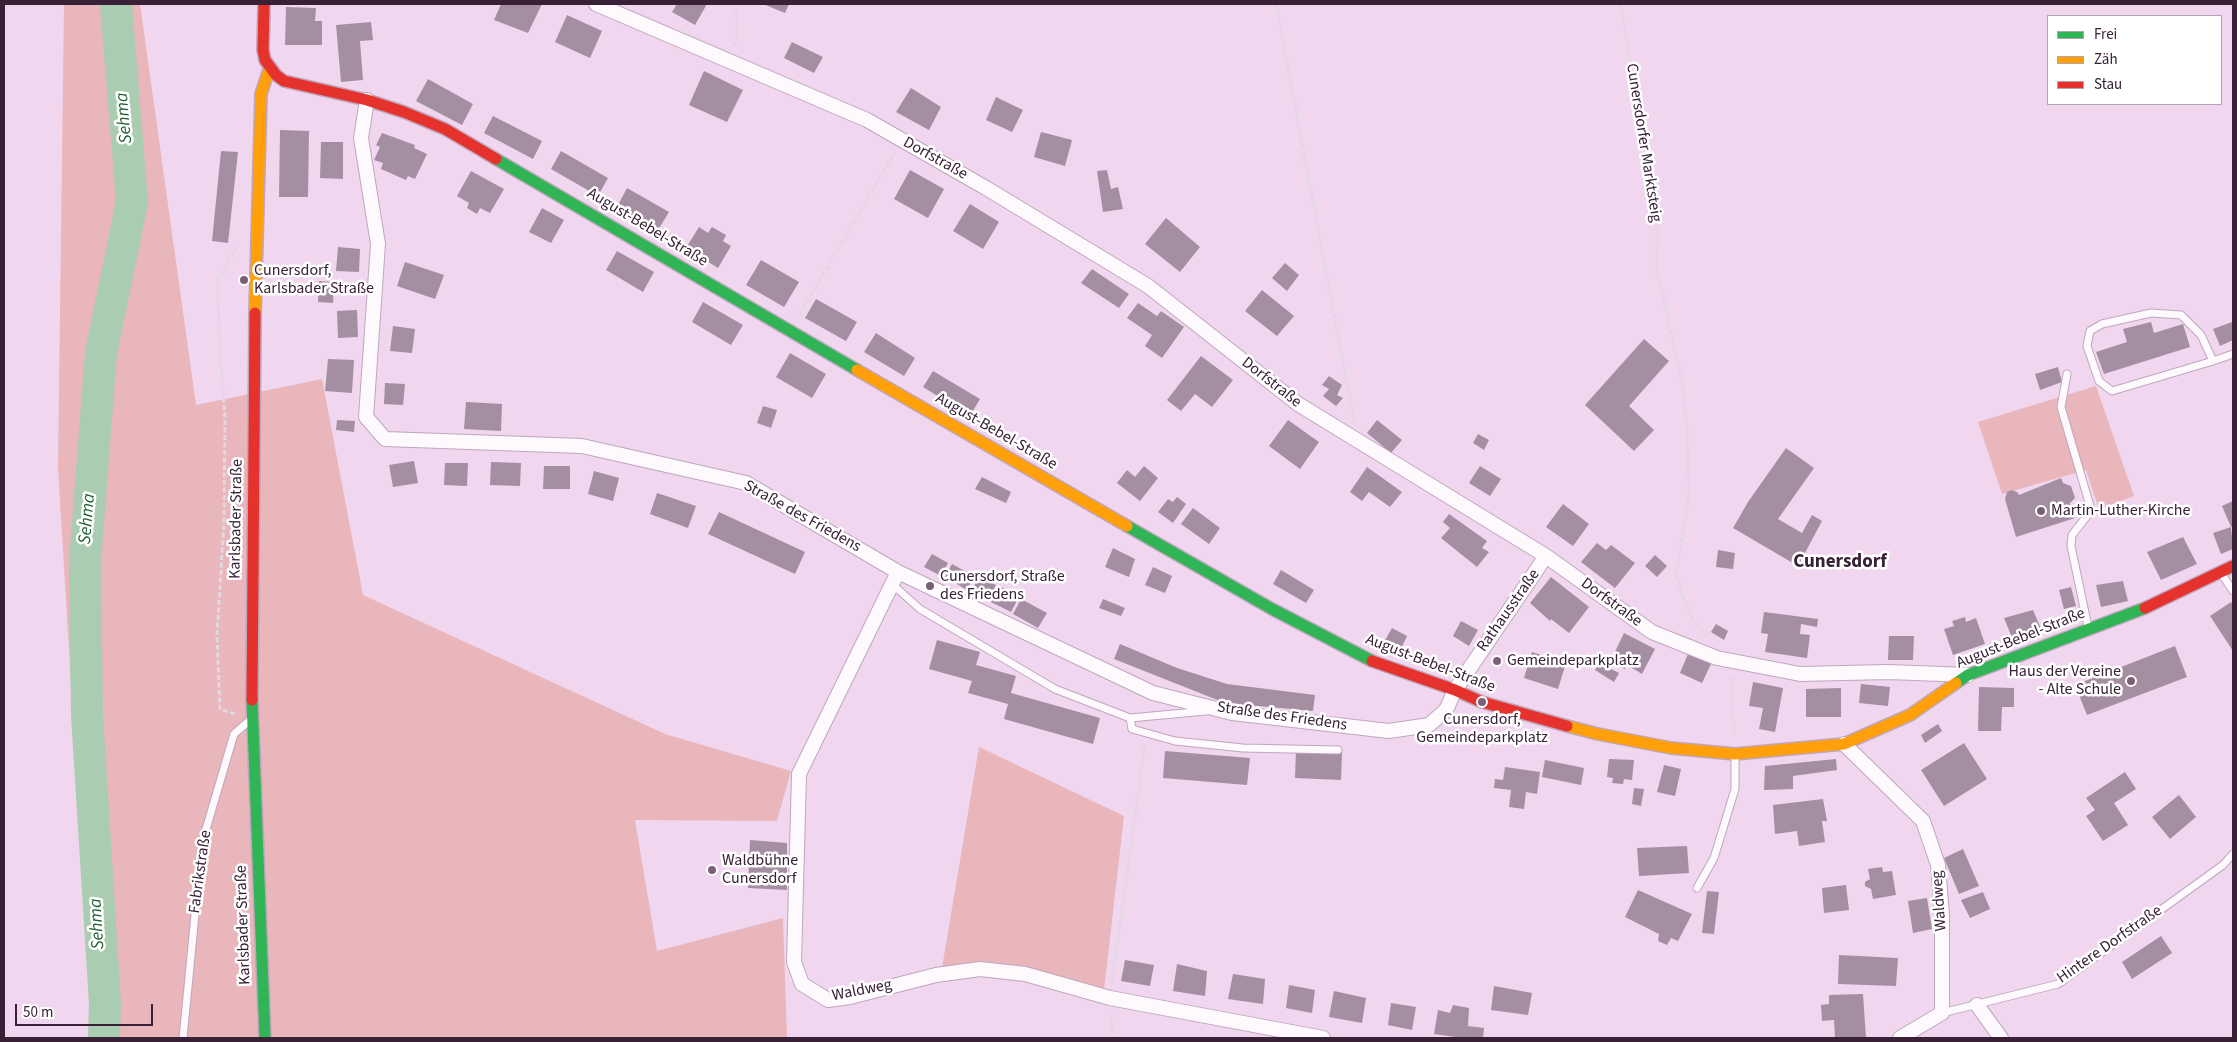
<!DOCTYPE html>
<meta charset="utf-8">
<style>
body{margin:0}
#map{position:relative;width:2237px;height:1042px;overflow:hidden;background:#f1d6ef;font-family:"Source Sans 3",sans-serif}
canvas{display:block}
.frame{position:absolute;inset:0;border:5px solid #382037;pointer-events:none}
.legend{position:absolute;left:2047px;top:15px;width:175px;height:90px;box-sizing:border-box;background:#fff;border:1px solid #afa6af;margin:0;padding:6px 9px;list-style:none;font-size:15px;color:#382037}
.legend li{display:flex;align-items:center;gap:10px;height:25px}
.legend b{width:25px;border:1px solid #afa6af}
.scale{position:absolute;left:15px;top:1004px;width:138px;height:22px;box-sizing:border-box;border:2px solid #382037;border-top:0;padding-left:6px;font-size:15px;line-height:18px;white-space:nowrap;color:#382037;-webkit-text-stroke:4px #fff;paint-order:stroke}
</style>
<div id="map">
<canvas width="2237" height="1042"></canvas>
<div class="frame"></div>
<ul class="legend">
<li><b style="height:6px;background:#30b455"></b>Frei</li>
<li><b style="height:6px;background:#ff9f0a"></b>Zäh</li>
<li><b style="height:6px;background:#e5322d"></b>Stau</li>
</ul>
<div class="scale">50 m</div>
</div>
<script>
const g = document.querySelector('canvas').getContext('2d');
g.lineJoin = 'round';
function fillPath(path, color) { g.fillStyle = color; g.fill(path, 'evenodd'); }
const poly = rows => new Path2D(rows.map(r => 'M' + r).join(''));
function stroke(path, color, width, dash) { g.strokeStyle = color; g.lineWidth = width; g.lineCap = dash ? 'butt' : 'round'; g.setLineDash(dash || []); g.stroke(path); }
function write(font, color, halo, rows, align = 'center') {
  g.font = font + ' "Source Sans 3",sans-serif'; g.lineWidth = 5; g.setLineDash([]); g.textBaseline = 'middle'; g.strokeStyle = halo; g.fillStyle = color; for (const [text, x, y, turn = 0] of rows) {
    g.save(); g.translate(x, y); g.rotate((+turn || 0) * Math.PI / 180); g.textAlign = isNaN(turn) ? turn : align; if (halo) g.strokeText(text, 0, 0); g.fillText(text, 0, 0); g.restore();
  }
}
fillPath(poly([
 [64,4,140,4,196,405,322,379,363,595,665,734,791,771,777,821,635,820,657,951,783,918,787,1038,99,1038,90,996,58,468],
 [2096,386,2134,496,2099,509,2086,470,2002,494,1978,422],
 [979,747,1124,816,1104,990,1046,973,996,964,942,968]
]), '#e9b6bb');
stroke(poly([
 [104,1038,105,1004,87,715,85,562,101,353,132,202,116,4]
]), '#aaccb1', 32);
fillPath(poly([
 [501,4,542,4,528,33,494,20],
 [677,4,707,4,695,25,672,12],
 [763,4,789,4,785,13],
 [286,7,316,8,315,21,322,21,322,45,285,45],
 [567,15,602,31,590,58,555,42],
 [371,22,373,40,360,41,363,80,341,82,336,25],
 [792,42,823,57,814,73,784,58],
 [704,71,743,90,727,122,689,105],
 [428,79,473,104,462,125,416,101],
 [911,88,941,107,929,130,896,112],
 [996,97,1023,110,1012,132,986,120],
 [493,116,542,141,533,159,484,133],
 [280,130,309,131,308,197,279,197],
 [1041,132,1072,140,1065,166,1034,157],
 [382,133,415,145,414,148,427,154,415,179,408,176,406,180,381,169,383,163,374,160,380,147,376,145],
 [321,142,343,142,343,179,320,178],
 [221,151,238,152,228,243,212,241],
 [561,151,608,178,598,196,551,169],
 [910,170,944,189,928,218,894,199],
 [1107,170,1111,189,1118,187,1123,209,1103,212,1097,171],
 [471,171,504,189,490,213,480,208,477,214,467,208,469,203,457,196],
 [627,188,669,212,658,230,617,207],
 [970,204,999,222,983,249,953,231],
 [542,208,564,220,551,243,529,232],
 [1166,218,1200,247,1180,272,1145,244],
 [699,227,708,233,712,227,726,235,723,241,731,246,718,268,686,248],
 [338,247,360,249,359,272,336,271],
 [617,251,654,272,643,292,606,270],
 [761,260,799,282,784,307,746,285],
 [405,262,444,275,435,299,397,286],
 [1285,263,1299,275,1287,291,1272,278],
 [1092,269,1129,294,1119,308,1081,283],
 [319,281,334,282,333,303,318,302],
 [1262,290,1294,316,1277,336,1245,311],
 [816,299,857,322,846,341,805,318],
 [703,302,743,325,731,345,692,322],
 [1138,303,1157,316,1161,311,1184,327,1162,358,1145,346,1152,335,1127,318],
 [357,310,358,337,338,338,337,311],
 [2151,322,2154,333,2183,324,2190,347,2104,374,2096,352,2127,342,2123,329],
 [2232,322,2233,340,2220,346,2213,329],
 [393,326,415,329,412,353,390,351],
 [876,333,915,358,904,376,864,352],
 [1644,339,1669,361,1629,406,1654,430,1634,451,1585,405],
 [790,353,826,374,812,398,776,377],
 [1201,356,1233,380,1212,407,1195,394,1181,411,1167,400],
 [328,359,354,360,352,393,325,391],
 [2058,367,2062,382,2040,390,2035,374],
 [933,371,980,399,970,416,923,387],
 [1329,376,1342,385,1337,395,1343,398,1336,406,1323,396,1329,389,1322,385],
 [385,383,405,384,403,405,384,404],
 [466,402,502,404,501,431,464,429],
 [763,406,777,410,771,428,757,423],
 [337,420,355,421,354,432,336,430],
 [1288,420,1319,442,1300,469,1269,446],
 [1377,420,1402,440,1391,453,1367,433],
 [1478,434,1489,440,1484,450,1473,443],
 [1786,448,1814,468,1778,519,1802,533,1812,515,1822,521,1798,566,1733,528,1748,502],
 [414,461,418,483,393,487,389,465],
 [491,462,521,463,520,486,490,485],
 [445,463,468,463,467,486,444,485],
 [544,466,570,466,570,489,543,489],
 [1144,466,1158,478,1140,501,1117,483,1127,470,1135,477],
 [1480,466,1501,479,1490,496,1469,483],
 [1367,467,1402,492,1390,507,1369,492,1362,501,1350,492],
 [594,471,619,478,613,501,588,494],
 [982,477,1011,492,1006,503,975,489],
 [2061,478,2063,483,2071,486,2075,498,2070,503,2075,518,2016,537,2005,499,2007,492,2012,490,2017,492,2019,495],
 [657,493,696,506,688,528,650,514],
 [1177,497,1186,504,1173,523,1158,512,1168,499,1173,502],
 [2233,501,2233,526,2231,527,2222,506],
 [1563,504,1589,524,1573,546,1546,527],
 [1193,508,1220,528,1209,544,1181,524],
 [719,512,805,552,795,574,708,534],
 [1449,514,1487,541,1482,548,1489,552,1477,567,1441,538,1450,528,1443,522],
 [2231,527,2233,549,2221,554,2213,533],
 [2183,537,2197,564,2161,580,2147,552],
 [1597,543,1606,550,1611,545,1635,563,1615,588,1581,562],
 [1113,548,1135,559,1129,577,1105,567],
 [1718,550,1735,553,1733,569,1716,567],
 [932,554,948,563,941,576,924,567],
 [1655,555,1667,566,1657,577,1645,566],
 [952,564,974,576,967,590,945,577],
 [1153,567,1172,576,1165,593,1145,585],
 [1281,570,1314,590,1306,603,1273,584],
 [980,576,996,585,988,601,971,591],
 [1551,577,1589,607,1569,633,1551,619,1550,621,1530,603],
 [2123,581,2128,601,2101,607,2096,585],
 [1000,586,1019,597,1011,612,991,602],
 [2071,587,2076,606,2064,609,2059,590],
 [1021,599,1047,613,1038,628,1013,614],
 [1103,599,1125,608,1121,616,1099,608],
 [2231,602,2233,605,2233,651,2210,616],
 [2033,610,2042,631,2013,640,2004,618],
 [1764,612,1818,619,1817,627,1801,624,1800,634,1810,635,1807,658,1765,652,1768,634,1761,633],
 [1965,617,1966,622,1976,618,1985,644,1953,655,1944,629,1954,626,1952,621],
 [1461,621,1478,630,1469,646,1453,636],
 [1716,624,1728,631,1724,640,1711,632],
 [1392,628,1407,636,1400,651,1384,642],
 [1624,633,1655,649,1642,674,1627,665,1625,669,1619,666,1621,663,1612,658],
 [1889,636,1914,636,1913,660,1888,660],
 [937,640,980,652,976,665,1016,676,1011,693,1100,718,1093,744,1004,719,1008,704,968,693,972,681,929,669],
 [1120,644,1177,668,1227,684,1315,695,1313,711,1225,703,1114,659],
 [2175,646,2187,677,2087,715,2075,685],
 [1532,652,1566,663,1558,689,1524,678],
 [1688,654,1711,664,1702,683,1680,673],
 [1601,660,1611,665,1609,668,1619,673,1614,682,1595,670],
 [1753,682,1783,688,1775,732,1759,729,1763,708,1749,706],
 [1861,684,1890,687,1888,706,1859,703],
 [1979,687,2014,688,2014,707,2002,707,2001,731,1978,731],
 [1841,688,1841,717,1806,717,1806,689],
 [1938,724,1942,731,1925,743,1921,735],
 [1964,743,1987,779,1944,806,1921,770],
 [1165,751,1250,758,1247,785,1163,778],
 [1296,751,1342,752,1341,780,1295,778],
 [1609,759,1634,760,1632,780,1624,779,1623,784,1612,783,1613,778,1607,777],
 [1836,759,1837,770,1793,776,1793,789,1764,790,1765,766],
 [1545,760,1584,768,1581,785,1542,777],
 [1664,765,1681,769,1675,796,1657,792],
 [1505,767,1540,772,1537,794,1526,792,1524,809,1509,807,1511,790,1494,788,1495,779,1503,780],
 [2125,772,2136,789,2114,803,2128,825,2103,841,2086,816,2095,810,2086,798],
 [1634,788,1644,789,1641,806,1632,804],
 [2179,795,2196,817,2170,839,2152,817],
 [1823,799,1827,821,1822,821,1825,842,1799,846,1797,831,1775,834,1773,805],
 [750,840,787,843,787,890,748,888],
 [1687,846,1689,873,1639,876,1637,848],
 [1963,849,1979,886,1959,894,1944,858],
 [1882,867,1883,872,1892,871,1896,895,1873,899,1871,889,1865,886,1865,882,1870,879,1868,869],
 [1846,885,1849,910,1824,913,1822,888],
 [1638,890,1692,914,1678,941,1671,938,1667,945,1658,941,1659,934,1625,917],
 [1707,891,1719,892,1714,934,1702,933],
 [1983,892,1990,909,1970,918,1961,900],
 [1927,898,1932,929,1913,933,1908,901],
 [2161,936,2172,953,2132,979,2122,962],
 [1839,955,1898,958,1896,986,1838,984],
 [1125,960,1154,965,1150,986,1121,981],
 [1177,964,1207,971,1205,996,1173,991],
 [1233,974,1265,979,1263,1004,1228,999],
 [1289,985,1315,990,1312,1013,1286,1008],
 [1494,986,1532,993,1528,1015,1491,1010],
 [1334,991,1366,998,1362,1023,1329,1017],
 [1863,994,1866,1038,1835,1038,1834,1020,1822,1021,1821,1005,1829,1004,1829,995],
 [1391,1003,1416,1007,1412,1030,1388,1025],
 [1453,1005,1469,1008,1468,1026,1484,1028,1483,1038,1463,1038,1434,1034,1438,1010,1450,1013]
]), '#a48ea2');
const lane = poly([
 [2213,361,2201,335,2181,315,2151,313,2102,324,2090,331,2087,346,2099,381,2112,391,2213,361,2233,354],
 [2067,374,2061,407,2090,506,2087,516,2072,535,2071,546,2088,627],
 [2221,573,2233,591],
 [892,584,920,609,1055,689,1130,718,1206,711],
 [1130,718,1132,729,1175,741,1243,748,1338,750],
 [1697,888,1714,858,1735,789,1735,757],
 [1942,1013,2058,984,2223,865,2233,854],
 [183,1038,202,843,234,734,249,721]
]);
const street = poly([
 [596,4,867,120,986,188,1148,286,1298,404,1546,556,1652,632,1717,658,1800,674,1888,672,1968,675],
 [367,100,361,138,378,244,366,417,385,439,582,446,746,483,898,572,1153,693,1232,713,1389,731,1429,725,1446,710,1455,690,1546,556],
 [898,572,799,774,794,962,802,984,828,1000,850,997,936,975,980,969,1025,974,1110,998,1323,1038],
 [1844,744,1923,821,1938,865,1942,915,1942,1013,1900,1038],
 [1977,1005,2001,1038]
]);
const fast = poly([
 [496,159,857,370],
 [1127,526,1272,609,1372,661],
 [1956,683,1968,675,2145,608],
 [252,700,265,1038]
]);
const slow = poly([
 [255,313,261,94,270,67],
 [857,370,1127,526],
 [1567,726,1598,734,1671,748,1735,754,1844,744,1910,715,1956,683]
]);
const jam = poly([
 [264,4,263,50,265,60,276,75,284,81,367,100,404,112,445,129,496,159],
 [2145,608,2233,566],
 [1372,661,1455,690,1482,702,1567,726],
 [252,700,255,313]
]);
stroke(lane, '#bea7bd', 9);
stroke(street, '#bea7bd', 16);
stroke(fast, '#bea7bd', 14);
stroke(slow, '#bea7bd', 14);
stroke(jam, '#bea7bd', 14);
stroke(poly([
 [1276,4,1354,421],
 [1620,4,1644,134,1657,218,1657,271,1682,382,1687,428,1689,496,1676,573,1684,601,1695,624,1708,637],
 [734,46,737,36,736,4],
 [799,315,895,152],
 [1731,677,1734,736],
 [235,714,220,709,217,636,224,521,225,417,219,340,218,281,237,246],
 [1112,983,1145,744],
 [1111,1014,1113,1038]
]), '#e1d8e0', 3, [5, 2.5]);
stroke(lane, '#fdf9fd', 7);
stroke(street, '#fdf9fd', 14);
stroke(fast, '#30b455', 11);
stroke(slow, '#ff9f0a', 11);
stroke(jam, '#e5322d', 11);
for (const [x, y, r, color] of [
 [244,280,5,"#796077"],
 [2041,511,5,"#796077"],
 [930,586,5,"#796077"],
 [1497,661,5,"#796077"],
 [2131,681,5,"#796077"],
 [1482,702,5,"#796077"],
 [712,870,5,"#796077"]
]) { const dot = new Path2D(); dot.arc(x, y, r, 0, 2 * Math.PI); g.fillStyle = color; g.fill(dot); stroke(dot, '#fff', 2); }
write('16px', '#382037', '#fff', [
 ["Cunersdorfer Marktsteig",1643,143,81],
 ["Dorfstraße",935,159,29],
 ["August-Bebel-Straße",647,228,31],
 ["Dorfstraße",1271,383,38],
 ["August-Bebel-Straße",996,432,30],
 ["Straße des Friedens",802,517,29],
 ["Karlsbader Straße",237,519,-89],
 ["Dorfstraße",1611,603,36],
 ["Rathausstraße",1509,611,-55],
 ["August-Bebel-Straße",2021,639,-22],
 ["August-Bebel-Straße",1430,664,21],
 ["Straße des Friedens",1282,717,8],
 ["Fabrikstraße",201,872,-82],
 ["Waldweg",1940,901,-94],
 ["Karlsbader Straße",244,925,-92],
 ["Hintere Dorfstraße",2110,945,-35],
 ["Waldweg",862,991,-11]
]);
write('16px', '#382037', '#fff', [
 ["Cunersdorf,",254,271],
 ["Karlsbader Straße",254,289],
 ["Martin-Luther-Kirche",2051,511],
 ["Cunersdorf, Straße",940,577],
 ["des Friedens",940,595],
 ["Gemeindeparkplatz",1507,661],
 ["Haus der Vereine",2121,672,"right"],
 ["- Alte Schule",2121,690,"right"],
 ["Cunersdorf,",1482,720,"center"],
 ["Gemeindeparkplatz",1482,738,"center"],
 ["Waldbühne",722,861],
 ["Cunersdorf",722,879]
], 'left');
write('italic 18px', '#216132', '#fff', [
 ["Sehma",125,118,-95],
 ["Sehma",88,519,-85],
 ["Sehma",98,924,-93]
]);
write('bold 19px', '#382037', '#fff', [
 ["Cunersdorf",1840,563]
]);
</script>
